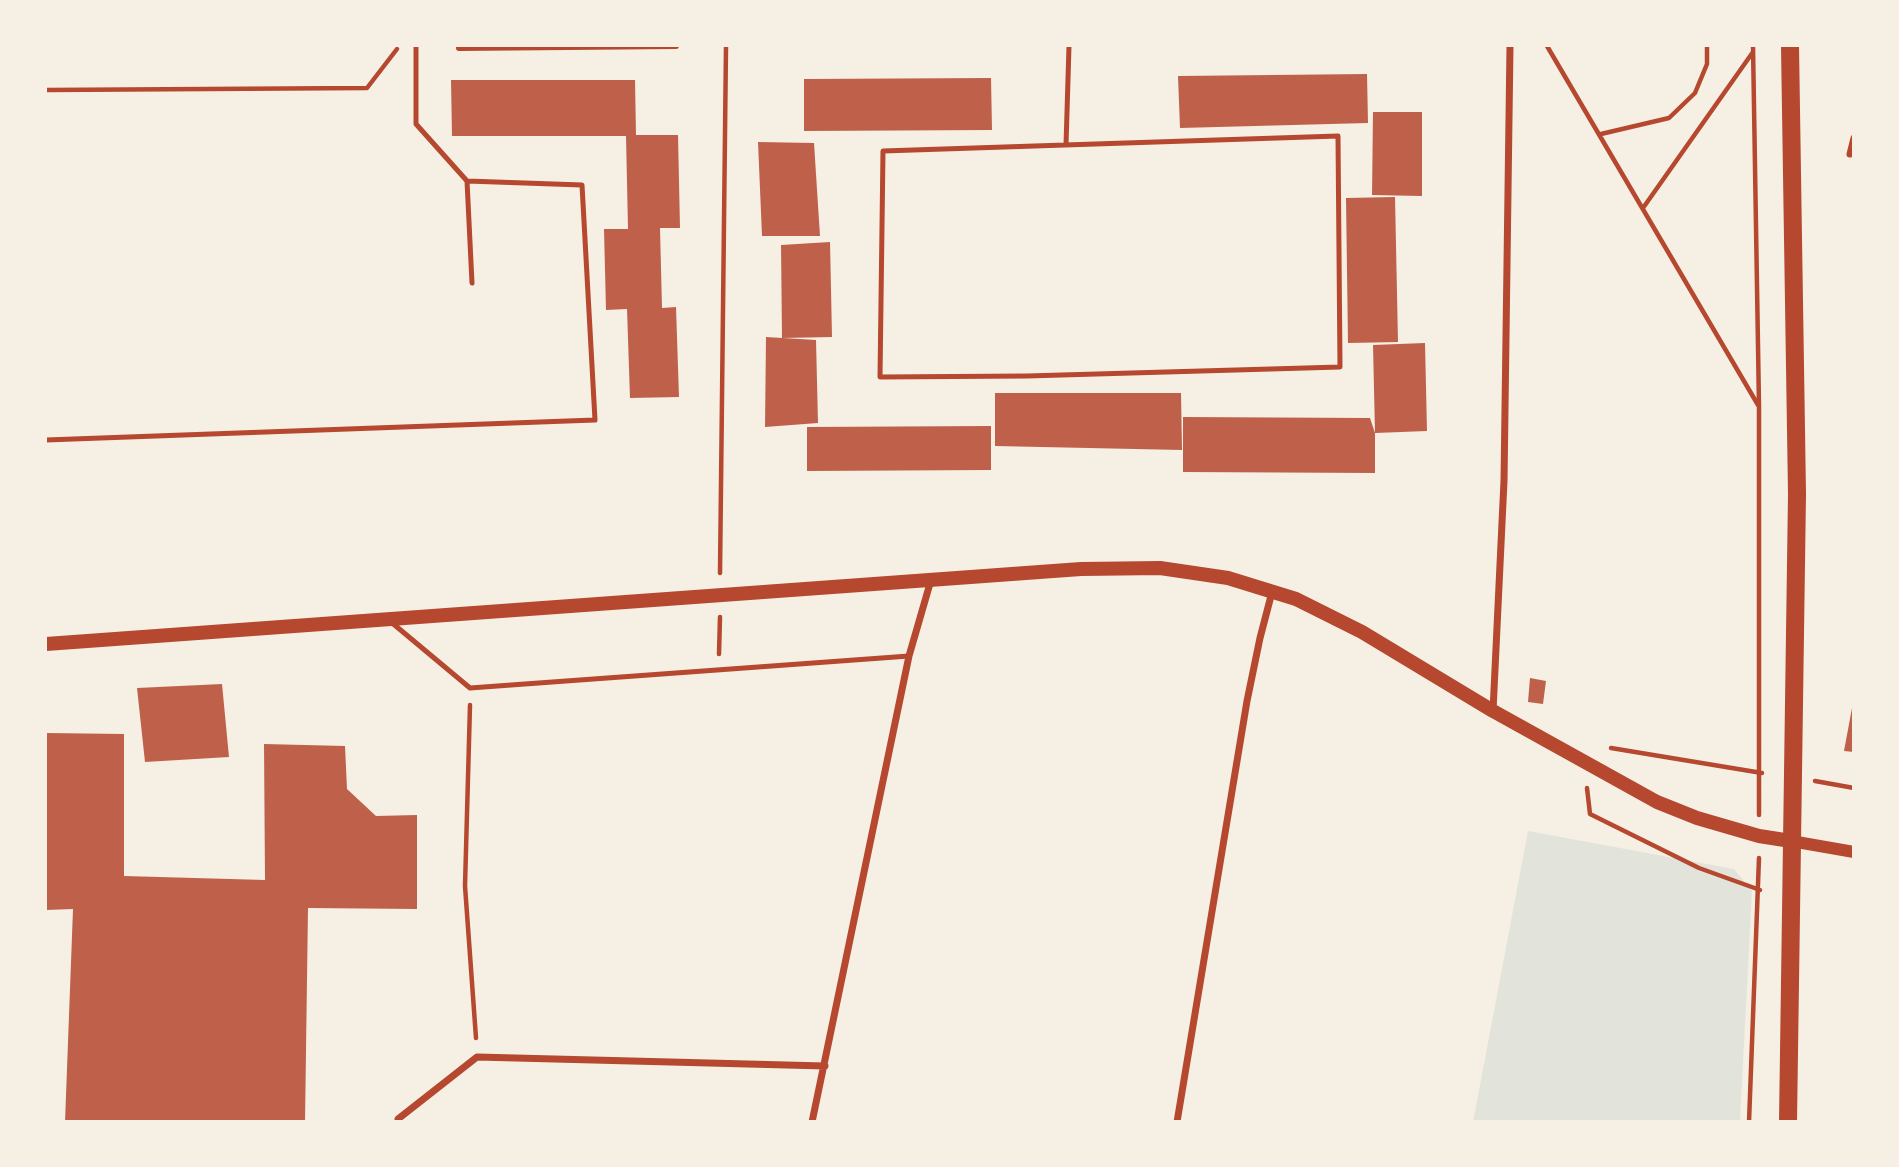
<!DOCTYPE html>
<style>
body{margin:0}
#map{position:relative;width:1899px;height:1167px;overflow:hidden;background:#f6efe4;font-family:Spectral,serif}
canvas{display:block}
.frame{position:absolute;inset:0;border:47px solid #f6efe4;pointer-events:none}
</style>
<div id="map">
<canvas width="1899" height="1167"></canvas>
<div class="frame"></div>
</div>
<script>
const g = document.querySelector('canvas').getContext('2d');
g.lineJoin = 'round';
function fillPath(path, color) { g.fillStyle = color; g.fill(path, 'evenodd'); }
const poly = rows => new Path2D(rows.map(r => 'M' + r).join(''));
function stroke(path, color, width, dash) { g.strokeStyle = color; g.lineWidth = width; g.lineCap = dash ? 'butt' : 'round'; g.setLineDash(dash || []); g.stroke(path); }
fillPath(poly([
 [1528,831,1734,869,1752,891,1740,1121,1473,1122]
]), '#e2e4dc');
fillPath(poly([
 [1367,74,1368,123,1180,128,1178,76],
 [991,78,992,130,804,131,804,79],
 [451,80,635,80,636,135,678,135,680,228,660,228,662,308,676,307,679,397,630,398,627,309,606,310,604,229,628,229,626,136,452,136],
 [1373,112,1422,112,1422,196,1372,195],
 [758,142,814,143,820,236,762,236],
 [1395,197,1398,342,1348,343,1346,198],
 [830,242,832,337,782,338,781,245],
 [766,337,816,340,818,423,765,427],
 [1425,343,1427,431,1375,433,1373,345],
 [995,393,1181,393,1182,450,995,446],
 [1183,417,1370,418,1375,433,1375,473,1183,472],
 [991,426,991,470,807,471,807,427],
 [1530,678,1546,681,1543,704,1528,702],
 [222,684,229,757,145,762,137,688],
 [1852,708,1854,708,1854,752,1844,751],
 [46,733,124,734,124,876,265,880,264,744,345,746,347,789,376,816,417,815,417,909,308,908,305,1122,65,1122,73,909,46,910]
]), '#bf614a');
stroke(poly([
 [1547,46,1758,405],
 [1753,46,1759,406,1759,815],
 [46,90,367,88,397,49],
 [1601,134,1669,118,1695,93,1707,64,1707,46],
 [1643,208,1753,52],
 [720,573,726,46],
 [719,654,720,617],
 [470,705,465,886,476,1038],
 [1611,748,1762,773],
 [1815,781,1854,788],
 [1587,788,1590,814,1699,868,1760,890],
 [1749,1122,1759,858]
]), '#b5482f', 4.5);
stroke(poly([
 [1338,136,1340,367,1027,376,880,377,883,151,1338,136],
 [1066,145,1069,46],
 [467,181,472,283],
 [46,440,595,420,582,185,467,181,416,124,416,46],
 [391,622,470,688,909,656]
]), '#b5482f', 5);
stroke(poly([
 [459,48,676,46]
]), '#b5482f', 6);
stroke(poly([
 [1850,154,1854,138],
 [1493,711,1504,481,1510,46],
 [398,1122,398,1119,477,1057,825,1066],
 [812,1122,909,656,931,580],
 [1177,1122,1247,701,1260,638,1272,592]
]), '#b5482f', 7);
stroke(poly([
 [1791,841,1854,852]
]), '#b5482f', 12);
stroke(poly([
 [46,644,1081,569,1160,568,1228,578,1296,599,1362,632,1493,711,1657,802,1697,818,1759,836,1791,841]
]), '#b5482f', 14);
stroke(poly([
 [1788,1122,1797,494,1790,46]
]), '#b5482f', 18);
</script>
